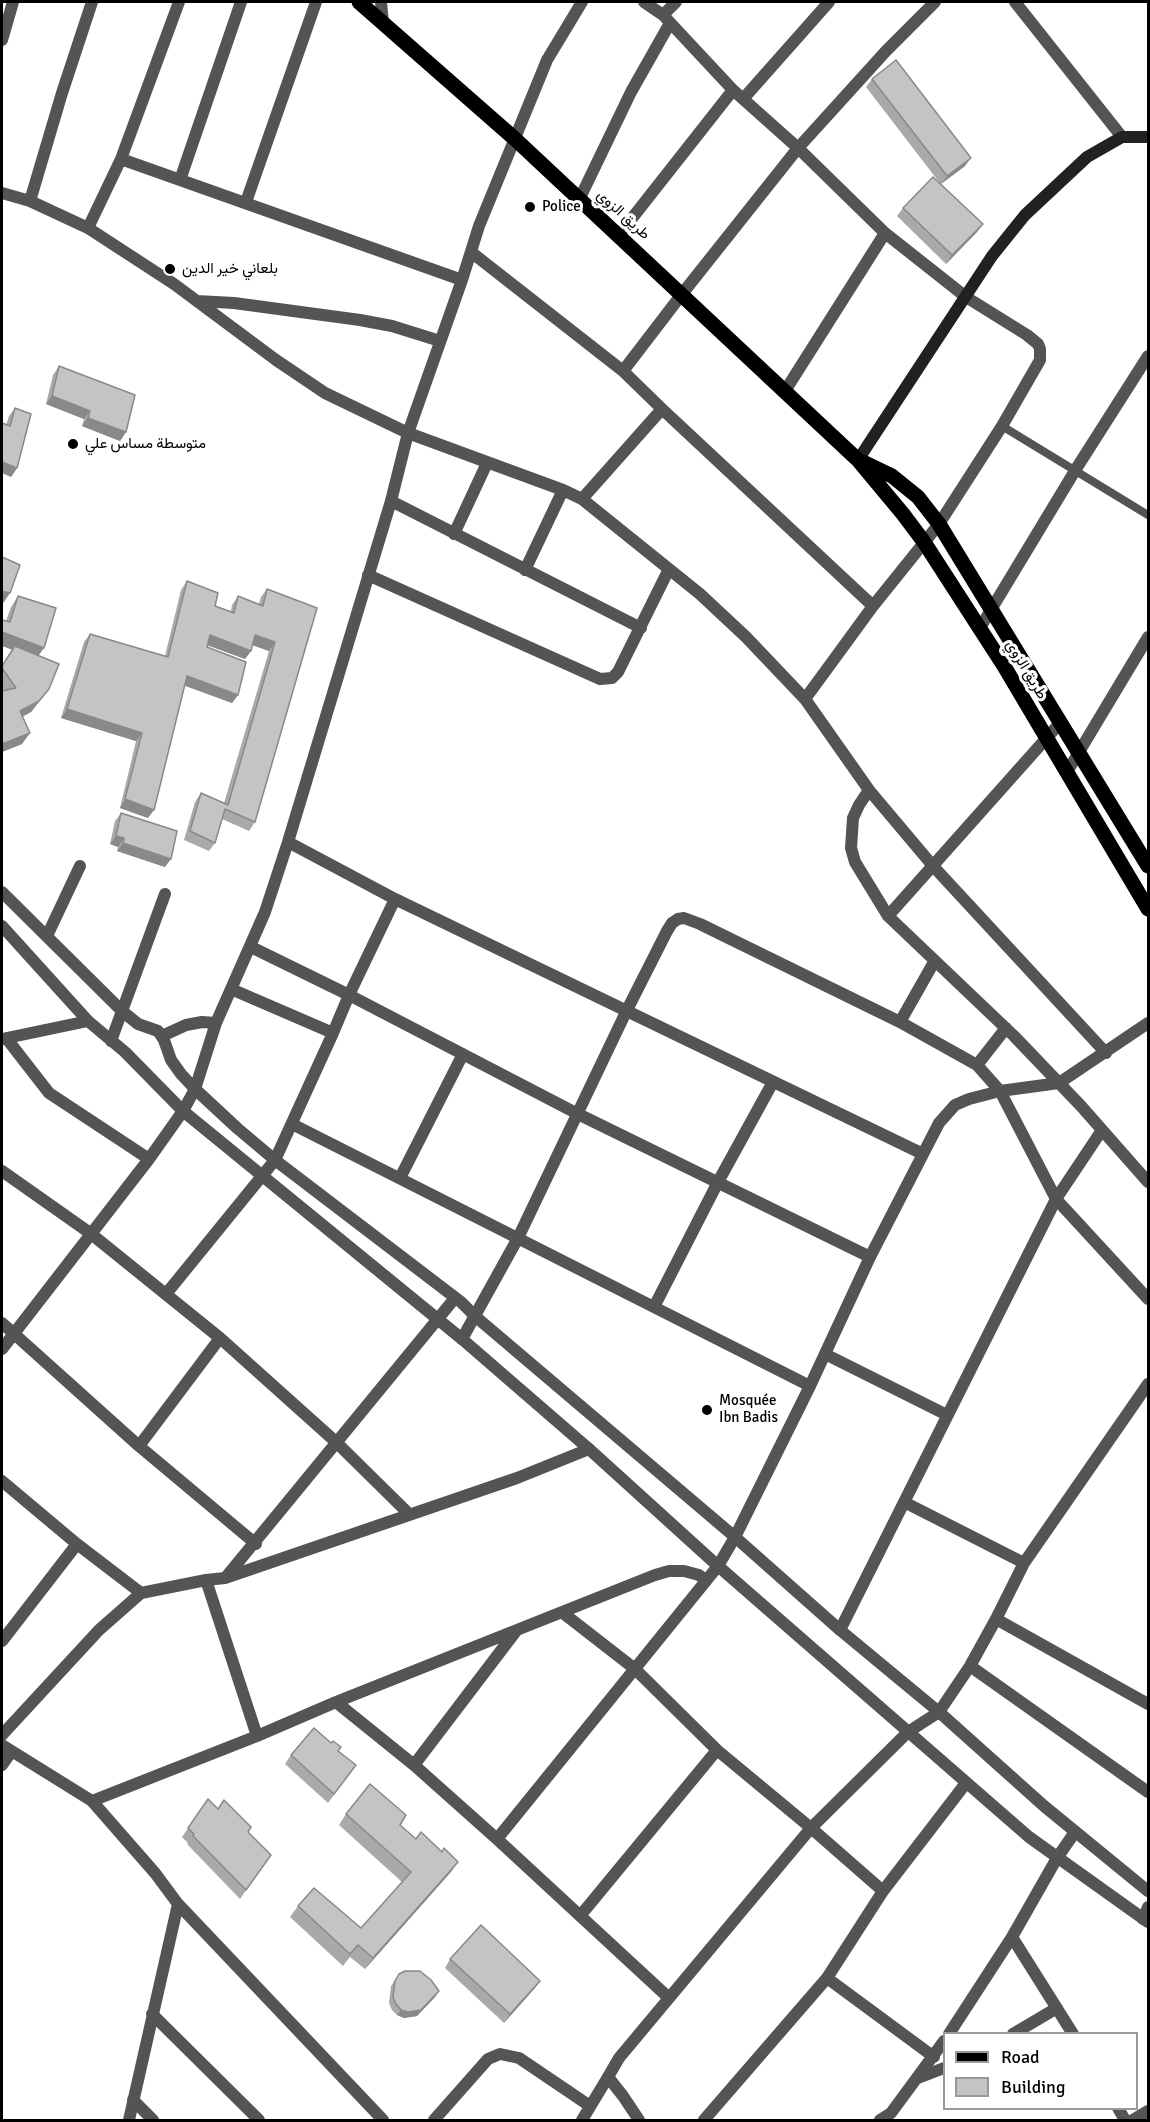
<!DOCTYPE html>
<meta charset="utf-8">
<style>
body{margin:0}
#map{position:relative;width:1150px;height:2122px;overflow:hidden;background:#fff;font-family:Signika,sans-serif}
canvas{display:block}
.frame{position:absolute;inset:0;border:3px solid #000;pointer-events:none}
.legend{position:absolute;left:943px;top:2032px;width:195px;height:78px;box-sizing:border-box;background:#fff;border:2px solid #999;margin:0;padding:8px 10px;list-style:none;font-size:18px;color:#000}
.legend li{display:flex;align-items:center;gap:12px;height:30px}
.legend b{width:30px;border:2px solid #999}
</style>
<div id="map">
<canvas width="1150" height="2122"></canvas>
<div class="frame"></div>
<ul class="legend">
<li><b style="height:8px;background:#000"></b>Road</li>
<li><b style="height:16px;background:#c4c4c4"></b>Building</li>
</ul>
</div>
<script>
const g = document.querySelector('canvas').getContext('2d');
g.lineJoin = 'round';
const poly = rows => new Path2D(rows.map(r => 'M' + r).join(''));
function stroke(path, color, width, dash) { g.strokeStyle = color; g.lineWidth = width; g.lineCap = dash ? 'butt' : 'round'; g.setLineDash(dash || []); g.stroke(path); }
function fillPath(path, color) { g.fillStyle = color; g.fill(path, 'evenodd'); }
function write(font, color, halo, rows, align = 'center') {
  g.font = font + ' Signika,Vazirmatn,sans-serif'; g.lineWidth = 6; g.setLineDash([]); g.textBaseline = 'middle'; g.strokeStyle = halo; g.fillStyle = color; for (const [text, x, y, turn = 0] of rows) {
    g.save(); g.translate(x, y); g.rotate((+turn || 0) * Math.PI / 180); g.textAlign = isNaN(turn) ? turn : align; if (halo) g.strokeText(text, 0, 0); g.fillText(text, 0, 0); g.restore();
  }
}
stroke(poly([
 [1002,426,1148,515]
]), '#545454', 8);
stroke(poly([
 [381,2,383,23],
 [644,2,663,15,733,90,798,148,885,233,966,297,1027,335,1038,344,1040,349,1040,360,1002,426,939,524,873,606,805,699],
 [1015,2,1122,137],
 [663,15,676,2],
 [2,40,13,2],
 [743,99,829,2],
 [121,159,462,280],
 [180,180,241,2],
 [2,193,30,201,88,228,174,284,276,360,325,393,408,433,563,490,582,499,700,594,746,637,805,699,869,790,933,866,1106,1053],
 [579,200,631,92,670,23],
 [30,201,62,93,92,2],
 [246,202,316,2],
 [88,228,121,159,179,2],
 [618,236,733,90],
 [471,252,623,371,662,409,873,606],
 [197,301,234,303,360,320,392,326,440,341],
 [623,371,682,294,798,148,886,51,935,2],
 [785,391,885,233],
 [582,499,662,409],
 [391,501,641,628],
 [454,534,487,463],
 [525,570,563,490],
 [368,575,600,679,612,678,618,672,669,569],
 [980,628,1076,469,1148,356],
 [1067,772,1148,637],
 [869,790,859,805,853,818,851,848,855,862,888,916,1014,1036,1081,1106,1148,1182],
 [288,842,395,899,923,1154],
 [888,916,1060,723],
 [47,936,80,866],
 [251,947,349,995,578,1114,870,1257],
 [231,989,333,1033],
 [900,1022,934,962],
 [162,1036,186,1025,202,1022,216,1023],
 [2,1039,88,1021],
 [7,1039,49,1093,149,1159],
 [111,1041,165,894],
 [977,1065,1006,1028],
 [292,1124,810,1386],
 [2,1171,90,1233,220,1338,336,1442,409,1514],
 [400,1178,463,1054],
 [166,1294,275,1160,333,1033,349,995,395,899],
 [654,1307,718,1182,773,1082],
 [2,1323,139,1446,256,1544],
 [462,1339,518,1238,626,1012,667,931,672,923,678,919,684,918,700,924,900,1022,977,1065,1000,1091,1056,1199,1148,1299],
 [2,1349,149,1159,183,1111,195,1089,216,1023,265,912,288,842,391,501,408,433,462,280,479,226,547,60,582,2],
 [825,1354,947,1415],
 [139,1446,220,1338],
 [2,1481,77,1544,141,1593],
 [904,1502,1024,1563],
 [226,1577,455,1298],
 [206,1580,257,1736],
 [563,1613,635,1669,717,1750,811,1828,883,1891],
 [996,1619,1148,1704],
 [840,1630,1056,1199,1102,1130],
 [2,1641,77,1544],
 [970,1666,1148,1792],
 [336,1702,414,1765,497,1839,669,1998],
 [2,1735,99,1630,141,1593,206,1580,225,1578,517,1478,589,1449],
 [2,1745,92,1801,257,1736,336,1702,655,1575,669,1571,684,1571,699,1575,706,1581],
 [2,1765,11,1752],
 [414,1765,516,1631],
 [92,1801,155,1873,178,1904,129,2120],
 [497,1839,718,1566,735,1537,810,1386,870,1257,939,1123,955,1105,969,1099,1000,1091,1059,1083,1148,1023],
 [178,1904,383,2120],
 [580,1916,717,1750],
 [1143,1919,1148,1907],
 [1012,1937,1073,2034],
 [827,1978,934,2057],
 [152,2014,259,2120],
 [949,2034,1012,1937,1057,1858,1075,1832],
 [1013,2034,1057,2008],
 [918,2078,944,2068],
 [133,2100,153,2120],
 [1118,2108,1125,2120],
 [434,2120,488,2059,500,2054,519,2058,590,2106],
 [582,2120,608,2077],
 [639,2120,623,2096,608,2077,619,2058,811,1828,908,1732,939,1712,970,1666,996,1619,1024,1563,1148,1384],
 [704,2120,827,1978,883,1891,966,1783],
 [880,2120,891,2113,944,2041],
 [1133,2120,1148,2111]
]), '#545454', 12);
stroke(poly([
 [2,892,122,1011,138,1024,158,1031,164,1040,171,1060,181,1074,195,1089,237,1128,275,1160,461,1302,476,1317,735,1537,840,1630,939,1712,1044,1806,1148,1891],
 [2,926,88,1021,125,1052,183,1111,462,1339,589,1449,718,1566,1029,1837,1148,1922]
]), '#545454', 12);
stroke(poly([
 [858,460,992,256,1025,215,1087,157,1122,137,1148,137]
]), '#212121', 12);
stroke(poly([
 [359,2,515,139,858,460,903,514,924,542,1004,666,1148,909],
 [863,462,892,476,918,497,939,524,1148,866]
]), '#000', 15);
fillPath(poly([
 [872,79,965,166,941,184,983,224,977,232,946,264,897,216,903,208,939,182,866,87],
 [59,366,126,432,120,441,82,426,84,419,46,404,53,375],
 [15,408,17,468,11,477,6,425,9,416],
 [187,581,215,606,231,611,232,605,238,596,259,604,261,597,267,589,317,608,255,822,249,831,222,819,215,843,209,851,184,840,195,802,201,793,224,803,269,651,253,645,251,651,245,659,207,645,207,647,238,695,232,703,185,686,148,818,120,808,136,741,61,718,84,642,90,634,165,656,181,590],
 [18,596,49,689,31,712,22,717,22,744,2,752,2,666,12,650,6,621,11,607],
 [121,813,165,867,117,851,118,847,110,844,115,821],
 [338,1751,356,1765,328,1803,285,1764,291,1755],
 [208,1799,218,1809,248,1832,271,1855,240,1899,187,1844,188,1843,182,1837],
 [346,1814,400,1825,416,1839,442,1852,444,1848,458,1862,450,1873,365,1969,350,1957,343,1966,290,1917,298,1906,361,1928,402,1882,339,1825],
 [450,1959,540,1981,534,1989,504,2023,445,1968],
 [399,1974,439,1991,435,1997,417,2016,404,2018,397,2015,392,2010,389,2003,391,1986]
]), '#a9a9a9');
fillPath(poly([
 [971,158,965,166,941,184,947,176],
 [983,224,977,232,946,264,952,255],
 [52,396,90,411,84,419,46,404],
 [88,418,126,432,120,441,82,426],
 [2,462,17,468,11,477,2,473],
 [2,591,10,593,2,605],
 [2,632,44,648,36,659,2,646],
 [210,635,251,651,245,659,204,644],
 [255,635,275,642,269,651,249,644],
 [187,676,238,695,232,703,181,684],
 [49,689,31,712,12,722,20,711],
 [67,709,142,733,136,741,61,718],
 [30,733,22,744,2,752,2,743],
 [125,799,154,810,148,818,120,808],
 [116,836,124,838,118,847,110,844],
 [123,843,171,859,165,867,117,851],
 [458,1862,450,1873,365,1969,373,1958],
 [540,1981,534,1989,504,2023,510,2014],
 [439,1991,435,1997,417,2016,404,2018,397,2015,401,2010]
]), '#898989');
const building = poly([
 [896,60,971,158,947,176,872,79,896,60],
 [933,177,983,224,952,255,903,208,933,177],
 [59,366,135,395,126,432,88,418,90,411,52,396,59,366],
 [15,408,31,414,17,468,2,462,2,423,10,426,15,408],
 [2,557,20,565,10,593,2,591,2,557],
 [187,581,218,593,215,606,234,613,238,596,263,606,267,589,317,608,255,822,225,809,215,843,190,831,201,793,228,805,275,642,255,635,251,651,210,635,207,647,246,662,238,695,187,676,154,810,125,799,142,733,67,709,90,634,168,657,187,581],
 [18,596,56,608,44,648,2,632,2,620,10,622,18,596],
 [15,646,59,664,49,689,39,701,20,711,30,733,5,743,2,743,2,691,16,688,2,668,2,666,15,646],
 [121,813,177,831,171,859,123,843,124,838,116,836,121,813],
 [314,1728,331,1743,333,1741,341,1747,338,1751,356,1765,334,1794,291,1755,314,1728],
 [370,1784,406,1815,400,1825,416,1839,421,1832,442,1852,444,1848,458,1862,373,1958,358,1945,350,1954,298,1906,314,1888,361,1928,411,1872,346,1814,370,1784],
 [208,1799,218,1809,224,1800,251,1827,248,1832,271,1855,246,1890,193,1836,194,1834,188,1828,208,1799],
 [481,1925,540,1981,510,2014,450,1959,481,1925],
 [405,1971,420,1971,431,1980,439,1991,421,2010,408,2012,401,2010,396,2004,393,1997,395,1981,399,1974,405,1971]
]);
fillPath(building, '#c4c4c4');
stroke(building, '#898989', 1.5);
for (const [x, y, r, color] of [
 [530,207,6,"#000"],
 [170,269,6,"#000"],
 [73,444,6,"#000"],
 [707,1410,6,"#000"]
]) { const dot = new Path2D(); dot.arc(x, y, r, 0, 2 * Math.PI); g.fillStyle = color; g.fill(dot); stroke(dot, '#fff', 2); }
write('15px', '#000', '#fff', [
 ["Police",542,207],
 ["بلعاني خير الدين",182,269],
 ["متوسطة مساس علي",85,444],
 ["Mosquée",719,1401],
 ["Ibn Badis",719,1418]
], 'left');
write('15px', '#000', '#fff', [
 ["طريق الزوي",623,215,42],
 ["طريق الزوي",1026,670,59]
]);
</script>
